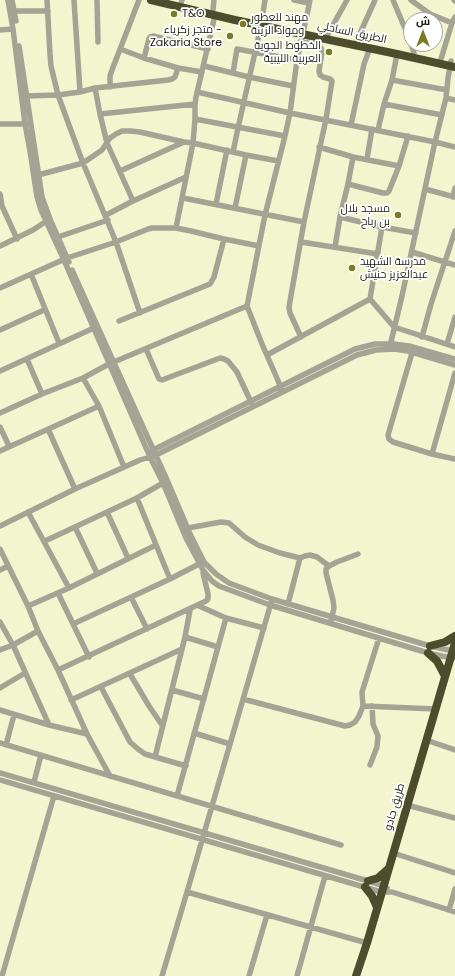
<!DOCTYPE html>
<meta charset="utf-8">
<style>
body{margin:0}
#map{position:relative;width:455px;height:976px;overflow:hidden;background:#f3f5cf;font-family:Poppins,Cairo,sans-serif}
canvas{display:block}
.north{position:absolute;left:403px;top:12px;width:40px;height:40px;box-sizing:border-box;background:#fff;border:1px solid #a5a59f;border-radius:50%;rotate:0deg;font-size:11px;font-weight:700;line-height:16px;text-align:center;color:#1d1e10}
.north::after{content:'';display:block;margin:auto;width:14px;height:18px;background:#7a7b24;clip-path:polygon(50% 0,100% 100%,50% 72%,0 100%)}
</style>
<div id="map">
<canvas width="455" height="976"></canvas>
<div class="north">ش</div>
</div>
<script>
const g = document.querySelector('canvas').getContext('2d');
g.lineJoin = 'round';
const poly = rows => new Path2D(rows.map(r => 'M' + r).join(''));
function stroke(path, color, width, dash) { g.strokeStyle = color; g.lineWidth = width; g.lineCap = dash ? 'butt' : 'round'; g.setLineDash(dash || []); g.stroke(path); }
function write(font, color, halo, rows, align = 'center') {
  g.font = font + ' Poppins,Cairo,sans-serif'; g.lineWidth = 3.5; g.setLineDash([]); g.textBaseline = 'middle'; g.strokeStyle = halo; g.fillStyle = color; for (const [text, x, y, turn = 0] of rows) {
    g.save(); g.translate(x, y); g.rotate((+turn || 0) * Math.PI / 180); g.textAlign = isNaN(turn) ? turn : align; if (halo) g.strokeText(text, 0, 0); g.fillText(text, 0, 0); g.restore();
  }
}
stroke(poly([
 [8,0,13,29,25,124,30,151,37,197,41,210,64,260,150,457,163,483,186,538,203,570,212,581,219,586,270,605,428,653,451,658,455,658],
 [12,0,16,21],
 [47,0,50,54,51,66,58,95,83,163,116,242,140,313],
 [74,0,80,92],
 [97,0,98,42],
 [294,0,309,3],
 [393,0,409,38,414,53],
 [411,0,430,14,452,23],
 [454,0,455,1],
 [181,3,182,0],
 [213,10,214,0],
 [14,11,48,11],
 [0,30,13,29],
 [328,34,347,0],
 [357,40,375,0],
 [300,42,316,44,321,48,322,52,319,71,320,75,323,77,330,79,332,81,326,119,304,222,290,301,289,308,290,313,301,337],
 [19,46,42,197,50,219,69,262],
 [120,49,144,58,178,68,202,72],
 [144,58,149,39,150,37,153,36,208,49],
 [441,59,452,23,455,17],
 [204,66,249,77,293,86],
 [233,73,237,49,297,60],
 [392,80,447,90],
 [110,87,110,76,112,70,139,0],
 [95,88,100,114,107,143,133,201],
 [197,92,290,113,435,142,455,147],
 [26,96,58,95,80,92,95,88,168,80,172,79,175,77,178,68],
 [446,98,455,100],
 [384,104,442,115],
 [100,114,195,104],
 [195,119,285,136],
 [0,124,28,124],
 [351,125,364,64,370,48],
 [378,130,384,104,392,80,397,54],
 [319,147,353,157,399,166,389,191,387,193,383,193,348,184],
 [233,152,238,128,261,26,265,0],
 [367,159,372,129],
 [399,166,408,136],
 [120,171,184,142],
 [38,175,83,163,102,150,110,138,116,134,122,131,130,131,140,132,184,142,193,143,246,155,278,161],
 [425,189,455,197],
 [0,194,2,206,17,239],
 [453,197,455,188],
 [183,198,304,222],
 [216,204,227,150],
 [235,208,246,155],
 [106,215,133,201,186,177],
 [340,217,382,227,416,233],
 [176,228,193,143,195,119,195,104,196,97,215,15],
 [55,238,108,220],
 [301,242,378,254],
 [0,246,33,230,48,220],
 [335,247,340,217,348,184,353,157],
 [412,252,455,265],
 [72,270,167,480,191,536,204,562,216,574,229,583,272,599,430,646,453,651,454,653],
 [31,274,59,343],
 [0,288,67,258,116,242,148,229,152,228,176,228,191,231,224,239,259,246],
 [370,299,382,227],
 [119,321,210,284,214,277,224,239],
 [0,330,44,310],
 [422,337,431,304,455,231],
 [447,344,455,317],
 [390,346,402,296,435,142,446,98,448,78,451,61],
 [146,349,159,379,162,380,220,358,224,359,228,361,237,372,251,402],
 [412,353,388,435,389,439,393,442,432,454,455,459],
 [267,355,370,299,394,327,455,347],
 [27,359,42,394],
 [0,371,96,327],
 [83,378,99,406,124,467],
 [283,392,262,344,247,306,265,215,285,136,290,113,297,60,307,15,310,0],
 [0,413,42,394,83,378,109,364,247,306],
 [0,427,9,446],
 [48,429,75,489],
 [0,451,99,406],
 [151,451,355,349,375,344,394,344,409,346,455,359],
 [432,454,455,373],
 [137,498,170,579],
 [28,512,69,588],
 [107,512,128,558],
 [0,526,75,489,140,460,156,455,357,355,376,350,394,349,408,351,455,365],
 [75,527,97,573],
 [188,528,221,522,229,523,245,537,258,545,280,553,300,558,305,556,310,555,317,557,329,566],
 [45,541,137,498,163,483],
 [0,549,28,606,38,631,58,670,87,734,49,725,13,645,0,622],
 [0,570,8,566],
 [58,593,89,657],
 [131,597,147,629],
 [271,603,187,892,367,943],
 [288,604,300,558],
 [28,606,69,588,156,545],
 [199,606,226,618,264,628],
 [331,621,334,608,333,600,326,573,326,569,329,566,337,562,358,554],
 [73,624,170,579,199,564],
 [185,637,218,647],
 [0,650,13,645,38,631],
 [58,670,206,601,208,599,208,594,203,573],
 [130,674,149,706,162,725],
 [101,687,130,742,138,749,145,754,186,766],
 [0,688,25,673],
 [172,690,204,699],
 [243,699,345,726,350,725,355,722,359,716,363,706,436,709],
 [71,700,182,649],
 [363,706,362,692,379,638],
 [0,710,49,725],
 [194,733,230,744],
 [87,734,110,776],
 [426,740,455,750],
 [0,743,341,845],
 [6,745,14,715],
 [155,757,185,637,190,610],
 [370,765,377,747,378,736,373,724,372,706],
 [0,773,368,881,383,886,387,888],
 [0,780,381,892,392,892,455,912],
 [34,782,41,755],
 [177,796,226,618],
 [407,805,455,818],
 [393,853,455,873],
 [449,910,455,889],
 [2,976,54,796],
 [162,976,187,892],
 [249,976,267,915],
 [297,976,325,876]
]), '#a3a494', 5.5);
stroke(poly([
 [151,0,235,20,397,54,455,67],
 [430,646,445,642,455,636],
 [428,653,437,661,445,676],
 [368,881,378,878,388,869],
 [365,887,372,896,377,907],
 [356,976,367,943,455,643]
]), '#4c4d2c', 8);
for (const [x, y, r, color] of [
 [174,14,4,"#7a7b24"],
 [243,24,4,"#7a7b24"],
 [230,36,4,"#7a7b24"],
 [329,52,4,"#7a7b24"],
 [398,215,4,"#7a7b24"],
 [352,268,4,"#7a7b24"]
]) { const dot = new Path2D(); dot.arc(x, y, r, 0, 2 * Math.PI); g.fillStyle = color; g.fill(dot); stroke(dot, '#fff', 1.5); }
write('11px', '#1d1e10', '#fff', [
 ["T&O",182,14],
 ["مهند للعطور",251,18],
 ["ومواد الزينة",251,31],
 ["متجر زكرياء -",222,30,"right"],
 ["Zakaria Store",222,43,"right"],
 ["الخطوط الجوية",321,46,"right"],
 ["العربية الليبية",321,59,"right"],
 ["مسجد بلال",390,209,"right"],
 ["بن رباح",390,222,"right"],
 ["مدرسة الشهيد",360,262],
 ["عبدالعزيز حنيش",360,275]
], 'left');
write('11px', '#1d1e10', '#fff', [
 ["الطريق الساحلي",352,33,12],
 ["طريق جادو",395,807,-74]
]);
</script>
